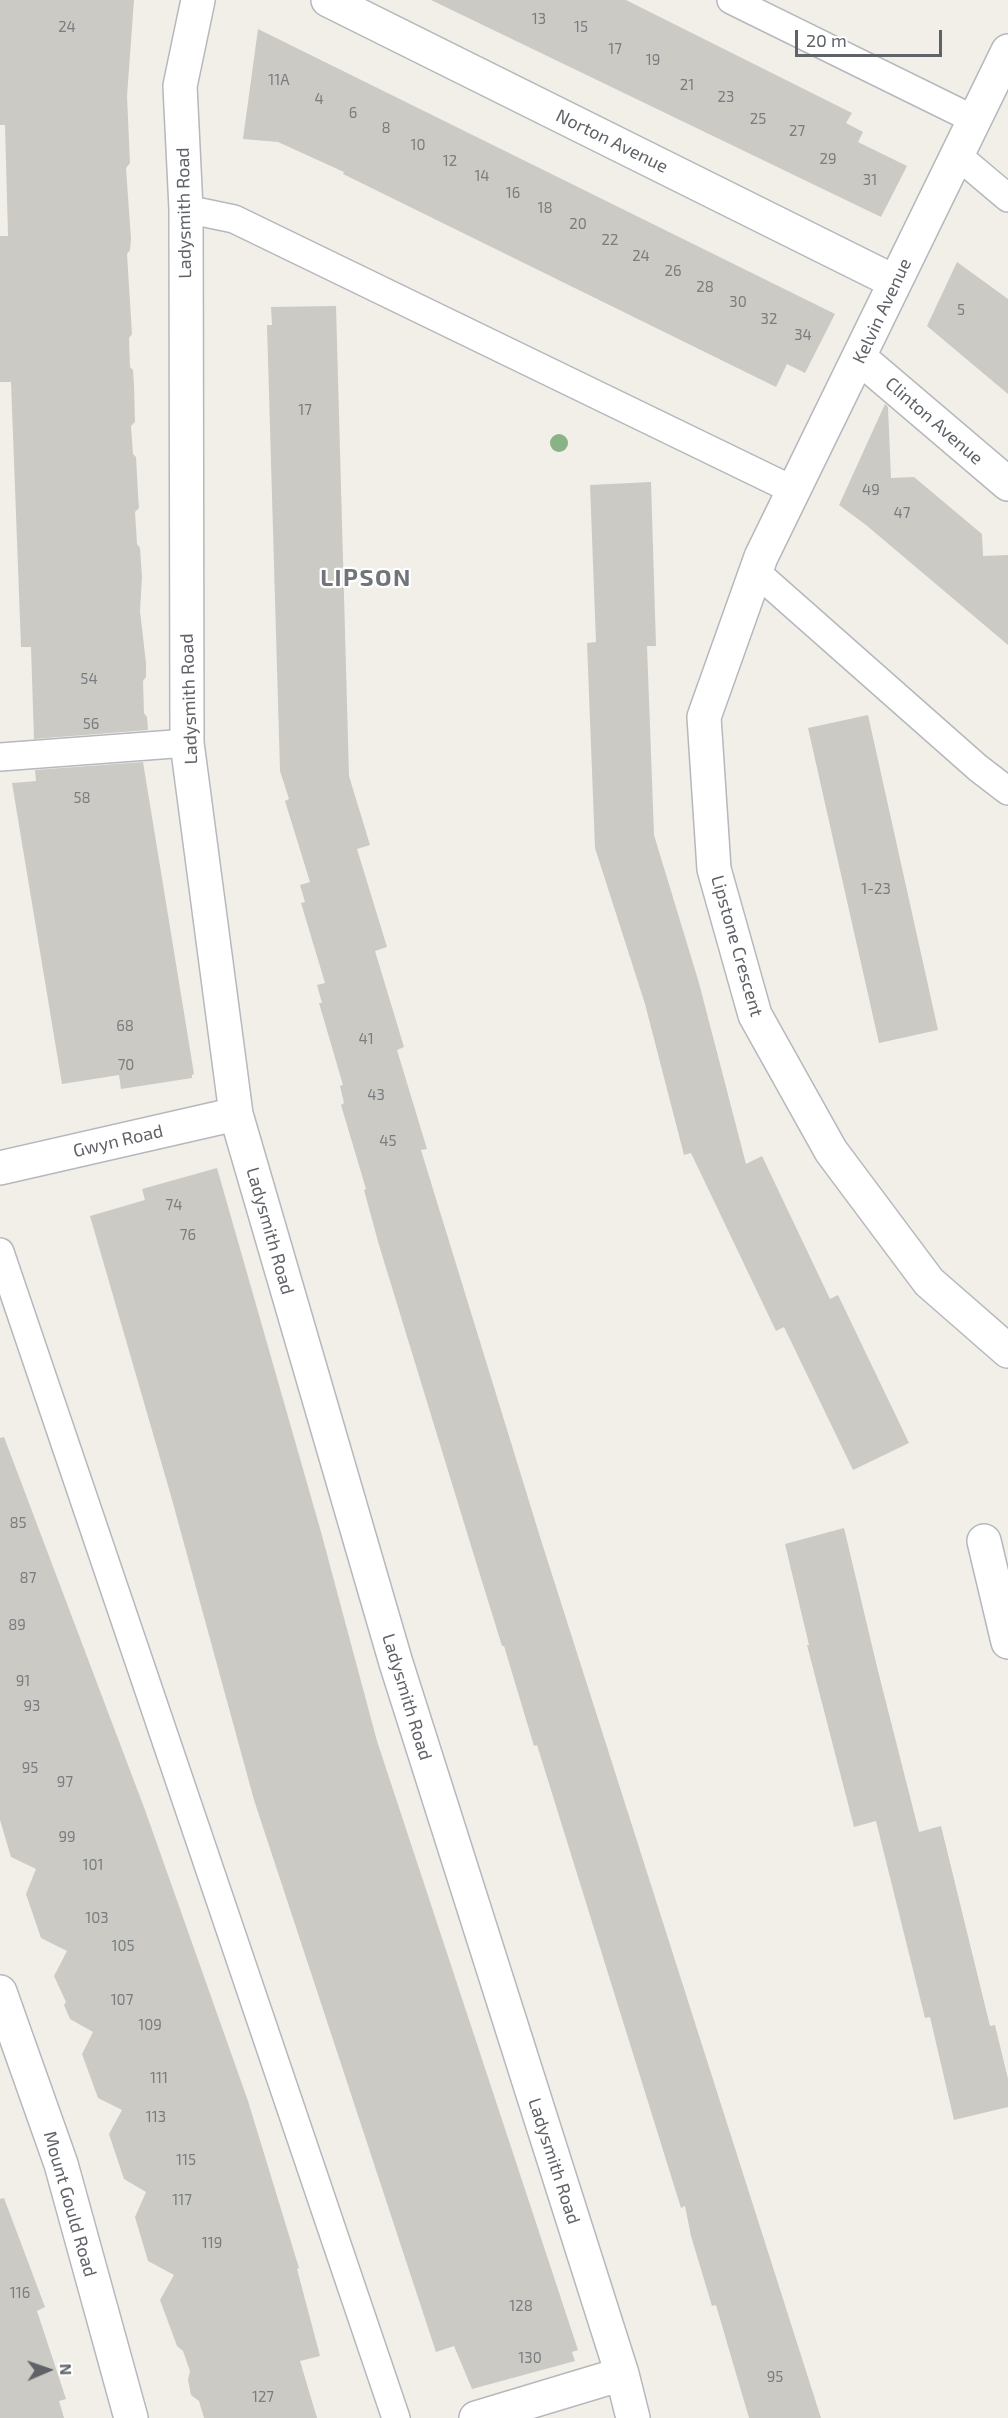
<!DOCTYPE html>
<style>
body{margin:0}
#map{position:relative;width:1008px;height:2418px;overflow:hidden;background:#f1efe8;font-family:"Exo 2",sans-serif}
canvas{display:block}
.north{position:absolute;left:18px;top:2340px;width:60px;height:60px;-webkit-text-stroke:4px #fff;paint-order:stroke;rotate:88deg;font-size:16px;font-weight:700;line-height:24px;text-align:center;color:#5f6368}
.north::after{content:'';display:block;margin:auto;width:21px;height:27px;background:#5f6368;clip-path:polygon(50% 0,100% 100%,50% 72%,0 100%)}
.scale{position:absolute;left:795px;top:30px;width:147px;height:27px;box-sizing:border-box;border:3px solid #5f6368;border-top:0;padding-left:8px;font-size:18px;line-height:21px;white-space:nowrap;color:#5f6368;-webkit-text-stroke:4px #fff;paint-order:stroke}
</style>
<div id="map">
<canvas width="1008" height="2418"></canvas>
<div class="north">N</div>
<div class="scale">20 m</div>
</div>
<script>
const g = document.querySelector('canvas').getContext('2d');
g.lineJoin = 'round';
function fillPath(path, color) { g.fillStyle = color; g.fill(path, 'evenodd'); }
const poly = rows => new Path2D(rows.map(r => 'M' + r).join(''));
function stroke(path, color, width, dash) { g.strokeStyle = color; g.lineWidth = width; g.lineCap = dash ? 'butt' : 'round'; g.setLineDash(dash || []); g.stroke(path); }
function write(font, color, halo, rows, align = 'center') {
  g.font = font + ' "Exo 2",sans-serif'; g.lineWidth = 4.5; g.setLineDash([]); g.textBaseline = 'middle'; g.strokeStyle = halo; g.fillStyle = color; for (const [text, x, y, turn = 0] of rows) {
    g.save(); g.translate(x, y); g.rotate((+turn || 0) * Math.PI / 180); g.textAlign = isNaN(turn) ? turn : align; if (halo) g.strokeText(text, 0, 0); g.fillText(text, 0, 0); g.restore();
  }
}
fillPath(poly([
 [0,0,134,0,127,96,130,163,126,168,131,239,130,250,127,254,132,334,129,338,130,367,133,370,134,385,135,422,131,426,133,454,136,457,138,494,139,508,135,512,137,544,140,548,142,577,140,611,146,663,146,677,143,681,144,713,147,717,148,730,34,739,31,647,21,647,11,382,0,382,0,236,8,236,5,125,0,125],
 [431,0,626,0,852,113,846,123,863,132,858,142,907,166,881,217],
 [258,29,835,314,805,373,787,364,776,387,343,174,344,172,278,142,243,139],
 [957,262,1008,299,1008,394,927,326],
 [336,306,349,776,370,845,357,849,387,947,375,951,404,1047,397,1050,427,1149,421,1150,541,1540,821,2418,749,2418,716,2305,712,2306,691,2236,685,2206,681,2208,537,1745,534,1746,504,1646,502,1646,472,1549,379,1245,364,1190,366,1189,341,1105,344,1103,340,1086,343,1085,319,1003,322,1003,317,985,325,983,301,903,305,902,300,885,310,882,285,801,289,799,280,771,267,325,272,325,271,307],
 [885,404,888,407,891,478,914,477,982,534,983,556,1008,555,1008,645,866,525,839,505],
 [651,482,656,646,647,646,654,835,699,983,746,1164,762,1156,830,1299,838,1295,909,1443,853,1470,784,1327,776,1331,691,1153,684,1155,645,1004,595,848,587,643,596,642,590,485],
 [868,715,938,1030,879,1043,808,728],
 [143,762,194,1074,192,1075,192,1078,121,1089,119,1075,62,1084,12,783,36,781,35,770],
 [217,1168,321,1532,377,1741,578,2350,572,2352,575,2361,472,2389,454,2346,436,2352,254,1800,171,1496,90,1216,145,1200,142,1189],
 [4,1437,145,1810,248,2101,299,2268,297,2269,320,2356,300,2361,317,2418,204,2418,199,2401,191,2395,188,2380,190,2371,183,2351,177,2346,160,2300,174,2275,148,2261,135,2217,146,2192,124,2179,109,2134,122,2110,98,2098,82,2054,93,2032,70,2019,64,2005,66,2002,54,1976,67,1951,41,1938,26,1894,36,1869,11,1857,0,1820,0,1438],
 [844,1528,878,1671,919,1832,941,1826,990,2026,995,2025,1008,2079,1008,2107,954,2120,930,2017,925,2018,876,1821,854,1827,807,1645,809,1645,785,1544],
 [4,2198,45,2307,37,2311,66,2399,59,2401,64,2418,0,2418,0,2199]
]), '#cccac5');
const lane = poly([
 [731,0,973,119],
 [957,155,1008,198],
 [186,209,234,219,793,490],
 [755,571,978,768,1008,791],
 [0,757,187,743],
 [0,1252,396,2418]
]);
const street = poly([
 [198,0,180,86,186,209,187,743,236,1114,396,1663,622,2374,633,2418],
 [328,0,895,282],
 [1008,51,761,557,704,717,714,869,755,1015,831,1151,920,1270,929,1282,1008,1351],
 [860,358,1008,484],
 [0,1168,236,1114],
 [984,1541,1008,1642],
 [0,1992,61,2164,131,2418],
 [476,2418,622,2374]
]);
stroke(lane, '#b5b8bc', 30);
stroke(street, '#b5b8bc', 36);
stroke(lane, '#fff', 27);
stroke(street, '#fff', 33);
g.fillStyle = '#89b387';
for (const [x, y] of [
 [559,443]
]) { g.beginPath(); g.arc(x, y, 9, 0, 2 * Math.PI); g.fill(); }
write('15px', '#7a7d7f', null, [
 ["13",539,19],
 ["24",67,27],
 ["15",581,27],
 ["17",615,49],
 ["19",653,60],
 ["11A",279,80],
 ["21",687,85],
 ["23",726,97],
 ["4",319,99],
 ["6",353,113],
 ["25",758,119],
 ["8",386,128],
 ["27",797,131],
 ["10",418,145],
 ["29",828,159],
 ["12",450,161],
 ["14",482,176],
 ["31",870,180],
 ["16",513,193],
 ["18",545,208],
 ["20",578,224],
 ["22",610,240],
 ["24",641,256],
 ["26",673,271],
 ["28",705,287],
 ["30",738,302],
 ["5",961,310],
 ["32",769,319],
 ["34",803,335],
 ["17",305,410],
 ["49",871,490],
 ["47",902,513],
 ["54",89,679],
 ["56",91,724],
 ["58",82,798],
 ["1-23",876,889],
 ["68",125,1026],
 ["41",366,1039],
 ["70",126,1065],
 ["43",376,1095],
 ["45",388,1141],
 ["74",174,1205],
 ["76",188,1235],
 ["85",18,1523],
 ["87",28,1578],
 ["89",17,1625],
 ["91",23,1681],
 ["93",32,1706],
 ["95",30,1768],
 ["97",65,1782],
 ["99",67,1837],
 ["101",93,1865],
 ["103",97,1918],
 ["105",123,1946],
 ["107",122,2000],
 ["109",150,2025],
 ["111",159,2078],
 ["113",156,2117],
 ["115",186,2160],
 ["117",182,2200],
 ["119",212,2243],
 ["116",20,2293],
 ["128",521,2306],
 ["130",530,2358],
 ["95",775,2377],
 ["127",263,2397]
]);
write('18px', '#5f6368', '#fff', [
 ["Norton Avenue",612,141,26],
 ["Ladysmith Road",184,213,-91],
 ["Kelvin Avenue",882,311,-65],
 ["Clinton Avenue",934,421,41],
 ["Ladysmith Road",189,699,-92],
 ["Lipstone Crescent",737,946,74],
 ["Gwyn Road",118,1141,-13],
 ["Ladysmith Road",270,1231,74],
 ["Ladysmith Road",407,1697,73],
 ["Ladysmith Road",554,2161,72],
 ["Mount Gould Road",70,2204,74]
]);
g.letterSpacing = '1.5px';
write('bold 24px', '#70757a', '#fff', [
 ["LIPSON",366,578]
]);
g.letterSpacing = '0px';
</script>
